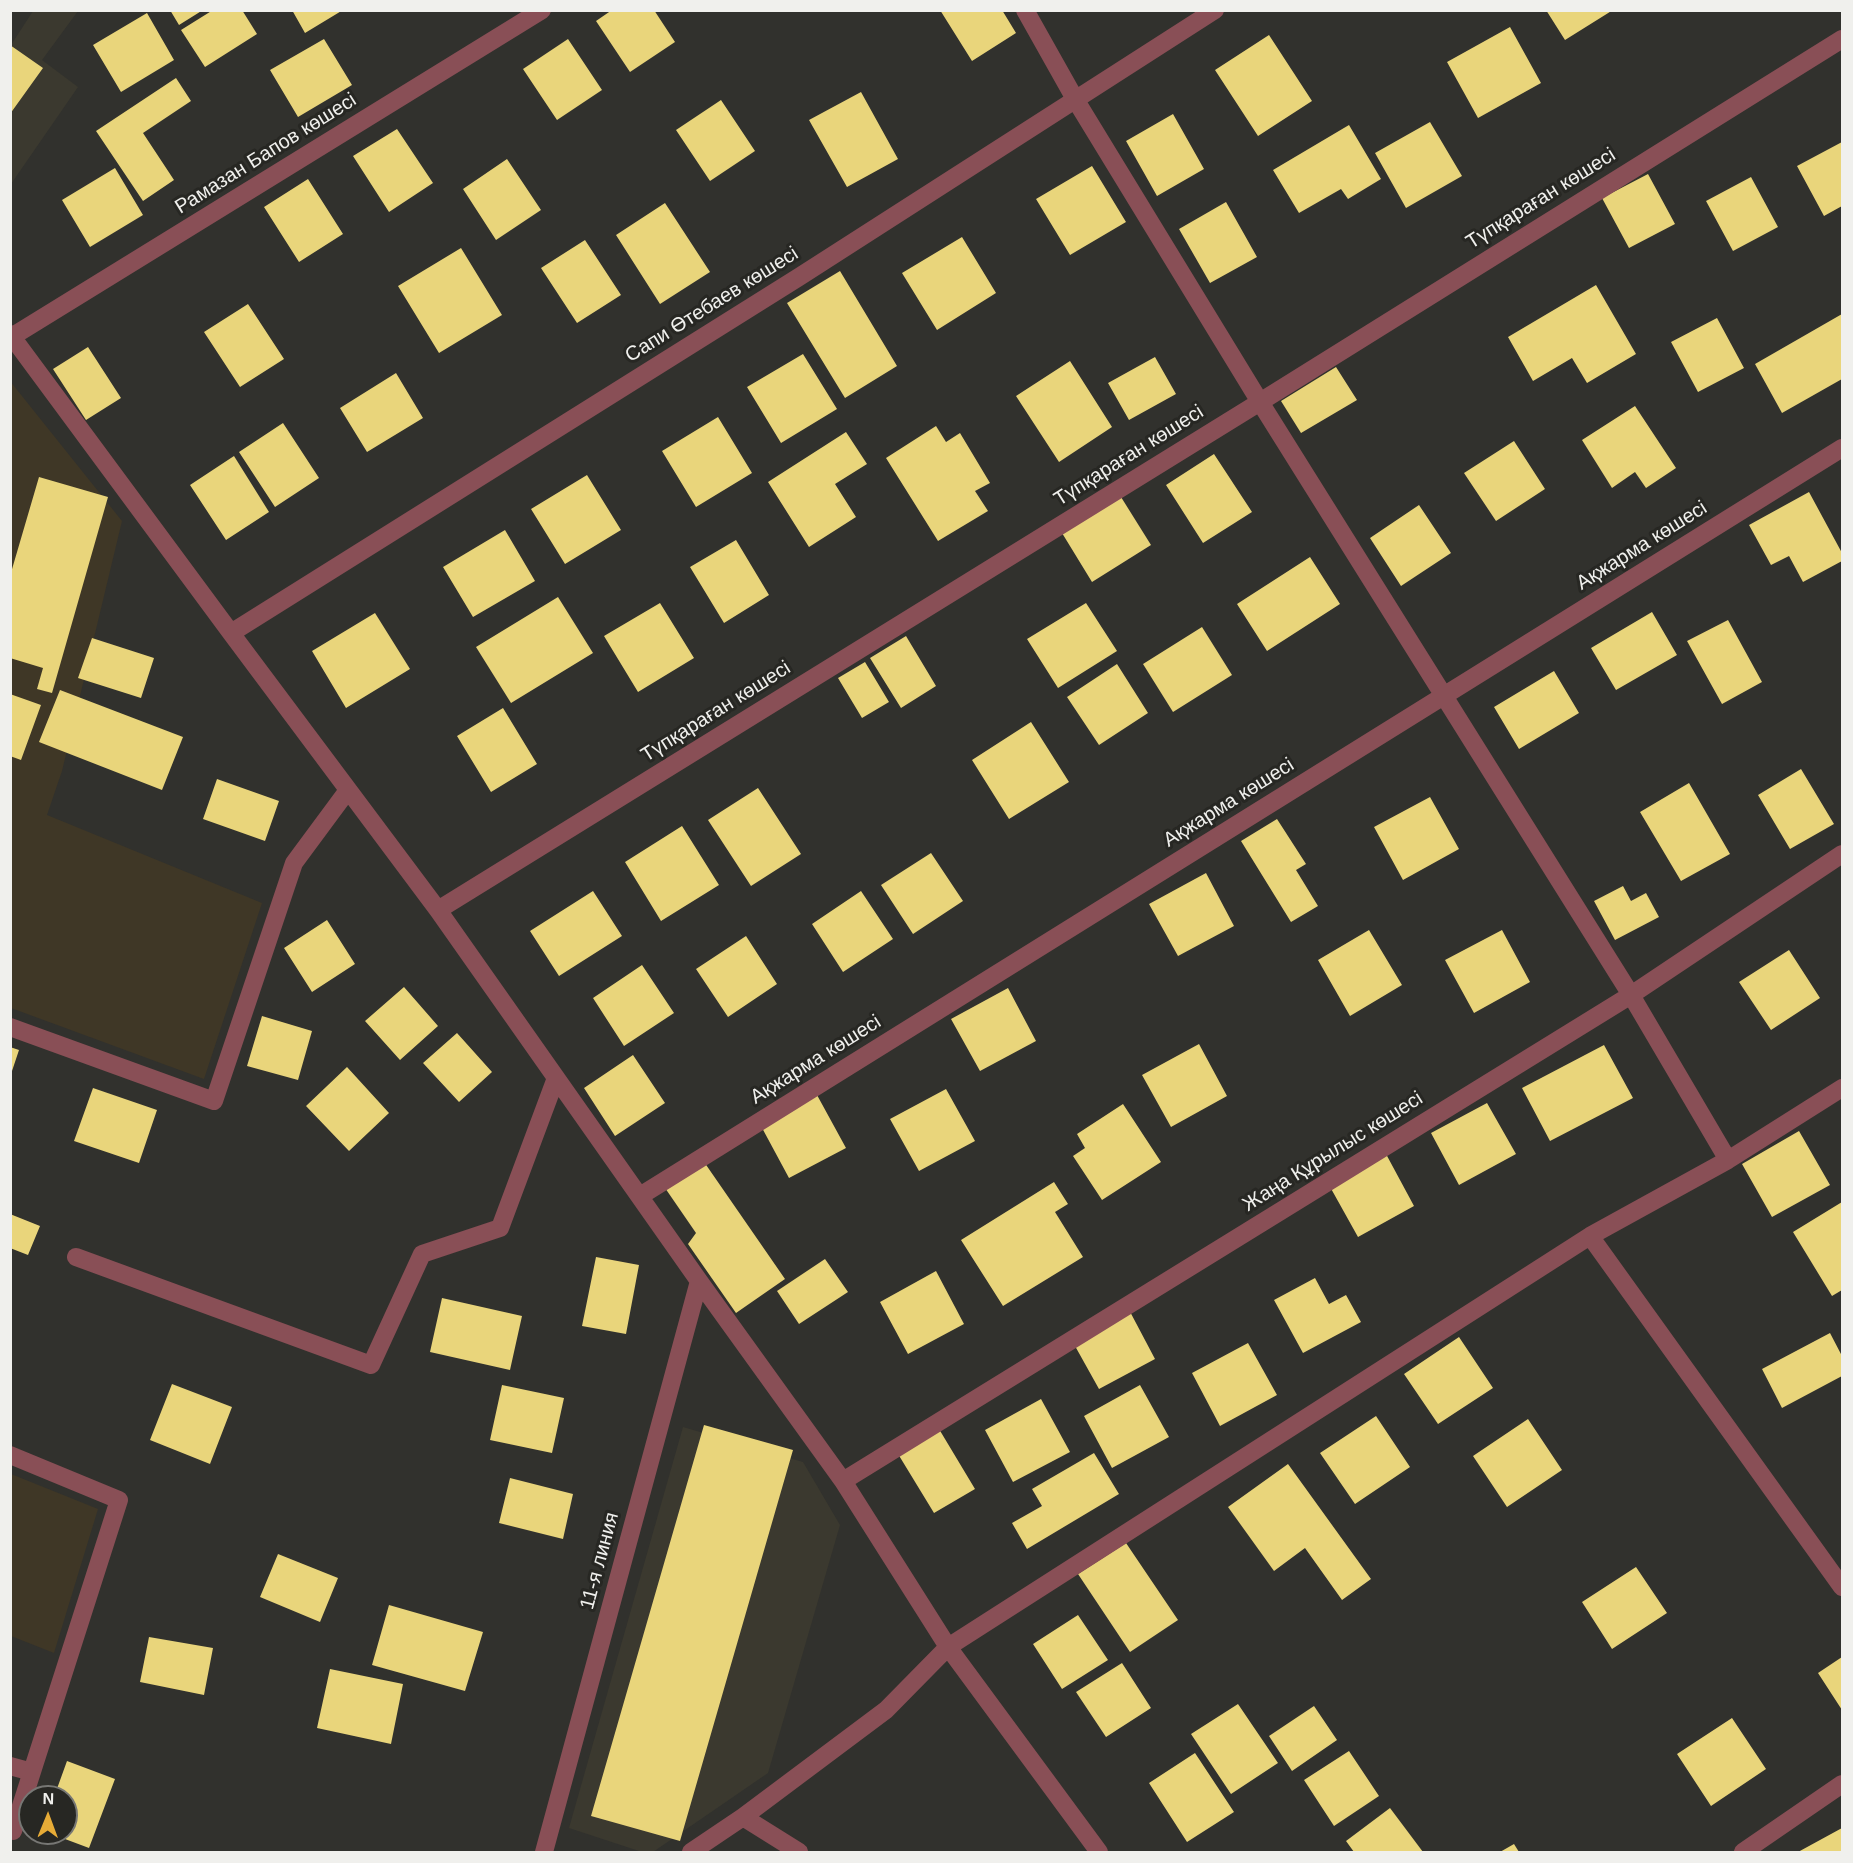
<!DOCTYPE html>
<meta charset="utf-8">
<style>
body{margin:0}
#map{position:relative;width:1853px;height:1863px;overflow:hidden;background:#31312d;font-family:Arial,sans-serif}
canvas{display:block}
.frame{position:absolute;inset:0;border:12px solid #f0f0ed;pointer-events:none}
.north{position:absolute;left:18px;top:1785px;width:60px;height:60px;box-sizing:border-box;background:#272723;border:2px solid #777774;border-radius:50%;rotate:1deg;font-size:16px;font-weight:700;line-height:24px;text-align:center;color:#f0f0ed}
.north::after{content:'';display:block;margin:auto;width:21px;height:27px;background:#e7ac37;clip-path:polygon(50% 0,100% 100%,50% 72%,0 100%)}
</style>
<div id="map">
<canvas width="1853" height="1863"></canvas>
<div class="frame"></div>
<div class="north">N</div>
</div>
<script>
const g = document.querySelector('canvas').getContext('2d');
g.lineJoin = 'round';
function fillPath(path, color) { g.fillStyle = color; g.fill(path, 'evenodd'); }
const poly = rows => new Path2D(rows.map(r => 'M' + r).join(''));
function stroke(path, color, width, dash) { g.strokeStyle = color; g.lineWidth = width; g.lineCap = dash ? 'butt' : 'round'; g.setLineDash(dash || []); g.stroke(path); }
function write(font, color, halo, rows, align = 'center') {
  g.font = font + ' Arial,sans-serif'; g.lineWidth = 6; g.setLineDash([]); g.textBaseline = 'middle'; g.strokeStyle = halo; g.fillStyle = color; for (const [text, x, y, turn = 0] of rows) {
    g.save(); g.translate(x, y); g.rotate((+turn || 0) * Math.PI / 180); g.textAlign = isNaN(turn) ? turn : align; if (halo) g.strokeText(text, 0, 0); g.fillText(text, 0, 0); g.restore();
  }
}
fillPath(poly([
 [33,11,78,11,42,60,78,87,11,184,11,45],
 [683,1427,803,1462,840,1525,768,1773,653,1852,642,1852,569,1828]
]), '#3b392f');
fillPath(poly([
 [10,381,122,521,62,771,47,815,262,903,204,1079,11,1008],
 [11,1474,98,1509,54,1653,11,1636]
]), '#3f3726');
fillPath(poly([
 [170,10,203,10,179,25],
 [213,10,242,10,257,34,205,67,181,30],
 [292,10,343,10,305,33],
 [612,10,654,10,675,42,630,72,596,21],
 [940,10,1002,10,1016,33,972,61],
 [1546,10,1613,10,1565,40],
 [147,13,174,60,121,92,93,45],
 [1510,27,1541,83,1478,118,1447,62],
 [1269,35,1312,101,1258,136,1215,70],
 [324,39,352,85,298,117,270,70],
 [568,39,602,90,557,120,523,69],
 [10,45,43,68,10,114],
 [176,78,191,101,143,133,174,180,143,201,96,131],
 [861,92,898,159,847,187,809,120],
 [721,100,755,151,710,181,676,130],
 [1173,114,1204,169,1157,196,1126,141],
 [1430,122,1462,176,1406,208,1375,153],
 [1349,125,1381,179,1348,199,1341,189,1299,213,1273,170],
 [397,129,433,183,389,212,353,156],
 [1842,142,1842,206,1824,216,1797,166],
 [507,159,541,210,496,240,463,189],
 [1092,166,1126,222,1070,255,1036,199],
 [115,168,143,215,90,247,62,200],
 [1648,174,1675,224,1629,248,1602,198],
 [1751,177,1778,227,1733,251,1706,201],
 [308,179,343,234,299,262,264,207],
 [1226,202,1257,257,1210,283,1179,229],
 [665,203,710,272,660,304,616,235],
 [962,237,996,293,937,330,902,273],
 [585,240,621,295,577,323,541,268],
 [461,248,502,315,439,353,398,286],
 [840,271,897,366,845,398,787,303],
 [1596,285,1636,354,1587,383,1572,358,1533,381,1508,337],
 [248,304,284,359,240,387,204,332],
 [1842,314,1842,379,1782,413,1755,364],
 [1717,318,1744,368,1698,392,1671,342],
 [88,347,121,398,86,420,53,369],
 [803,354,837,409,781,443,747,387],
 [1155,357,1176,394,1129,420,1108,383],
 [1070,361,1112,427,1059,462,1016,396],
 [1336,367,1357,400,1301,433,1281,401],
 [396,373,423,418,367,452,340,408],
 [1635,406,1676,468,1646,488,1635,472,1612,488,1582,440],
 [718,417,752,473,696,507,662,451],
 [283,423,319,478,275,507,239,452],
 [936,426,946,442,960,433,990,483,975,491,988,511,938,541,886,458],
 [846,432,867,464,835,484,856,517,809,547,768,482],
 [1514,441,1545,489,1496,521,1464,473],
 [1214,454,1252,512,1203,543,1166,485],
 [234,456,269,512,226,540,190,485],
 [587,475,621,530,565,564,531,509],
 [39,477,108,497,52,693,37,689,43,668,10,658,10,576],
 [1809,492,1842,553,1842,561,1803,582,1789,556,1771,565,1749,525],
 [1121,497,1151,545,1092,582,1062,533],
 [1419,505,1451,553,1401,586,1370,538],
 [505,530,535,581,473,617,443,567],
 [736,540,769,595,724,623,690,567],
 [1310,557,1340,604,1267,651,1237,604],
 [558,597,593,653,511,703,476,647],
 [660,603,694,658,638,692,604,636],
 [1086,603,1117,651,1058,688,1027,639],
 [1652,612,1677,655,1616,690,1591,648],
 [375,613,410,669,346,708,312,651],
 [1728,620,1762,682,1722,704,1687,641],
 [1202,627,1232,675,1173,712,1143,664],
 [906,636,936,686,901,708,870,658],
 [92,638,154,658,141,698,78,678],
 [865,662,889,702,862,718,838,678],
 [1117,664,1148,713,1099,745,1067,697],
 [1554,671,1579,713,1519,749,1494,707],
 [60,690,183,737,162,790,39,742],
 [10,694,41,705,21,760,10,756],
 [503,708,537,764,491,792,457,736],
 [1031,722,1069,782,1009,819,972,760],
 [1801,769,1834,824,1790,849,1758,795],
 [217,779,279,801,265,841,203,819],
 [1689,783,1730,854,1681,881,1640,812],
 [758,788,801,854,751,886,708,820],
 [1430,797,1459,849,1403,880,1374,827],
 [1277,819,1306,864,1296,870,1318,906,1291,922,1241,841],
 [682,826,719,885,661,921,625,862],
 [931,853,963,901,913,934,881,885],
 [1206,873,1234,926,1178,956,1149,904],
 [1623,886,1631,901,1646,893,1659,917,1615,940,1594,901],
 [593,891,622,936,559,976,530,931],
 [861,891,893,939,843,972,812,924],
 [327,920,355,964,312,992,284,948],
 [1369,930,1402,985,1350,1016,1318,960],
 [1502,930,1530,982,1474,1013,1445,960],
 [746,936,777,984,728,1017,696,969],
 [1789,950,1820,998,1771,1030,1739,982],
 [642,965,674,1013,624,1046,593,998],
 [404,987,438,1026,400,1060,365,1021],
 [1008,988,1036,1041,980,1071,951,1019],
 [262,1016,312,1031,298,1080,247,1066],
 [457,1033,492,1072,459,1102,423,1063],
 [1199,1044,1227,1096,1171,1127,1142,1075],
 [1604,1045,1633,1098,1550,1141,1522,1088],
 [10,1047,19,1050,11,1074,10,1074],
 [633,1055,665,1103,615,1136,584,1088],
 [347,1067,389,1113,349,1151,306,1106],
 [93,1088,157,1110,139,1163,74,1141],
 [946,1089,975,1141,919,1171,890,1119],
 [817,1095,846,1148,789,1178,761,1126],
 [1487,1103,1516,1154,1459,1185,1431,1133],
 [1123,1104,1161,1162,1102,1200,1073,1156,1085,1148,1077,1134],
 [1799,1131,1830,1185,1772,1217,1742,1164],
 [1386,1154,1414,1206,1358,1237,1329,1185],
 [702,1159,785,1279,736,1313,688,1244,696,1233,663,1185],
 [1054,1182,1068,1204,1055,1212,1083,1257,1003,1306,961,1240],
 [1842,1202,1842,1290,1832,1296,1793,1232],
 [10,1214,40,1226,28,1255,10,1248],
 [596,1257,639,1265,626,1334,582,1326],
 [825,1259,848,1292,799,1324,777,1291],
 [936,1271,964,1324,908,1354,880,1302],
 [1315,1278,1329,1304,1346,1295,1361,1322,1303,1353,1274,1300],
 [442,1298,522,1316,510,1370,430,1352],
 [1127,1306,1155,1359,1099,1389,1070,1337],
 [1830,1333,1842,1356,1842,1376,1782,1408,1762,1369],
 [1459,1337,1493,1388,1438,1424,1404,1374],
 [1248,1343,1277,1395,1220,1426,1192,1373],
 [172,1384,232,1407,210,1464,150,1440],
 [502,1385,564,1398,552,1453,490,1440],
 [1140,1385,1169,1437,1112,1468,1084,1416],
 [1041,1399,1070,1452,1013,1482,985,1430],
 [1376,1416,1410,1467,1355,1504,1320,1453],
 [1528,1419,1562,1470,1507,1507,1473,1456],
 [936,1424,975,1489,934,1513,895,1449],
 [704,1425,793,1450,680,1841,591,1816],
 [1094,1453,1119,1494,1027,1549,1012,1523,1042,1506,1032,1489],
 [1288,1464,1371,1579,1342,1600,1305,1548,1274,1571,1228,1507],
 [510,1478,573,1494,563,1539,499,1523],
 [1126,1543,1178,1620,1130,1652,1078,1574],
 [278,1554,338,1578,320,1622,260,1597],
 [1636,1567,1667,1613,1612,1649,1582,1602],
 [389,1605,483,1632,465,1691,372,1665],
 [1078,1615,1108,1660,1062,1689,1033,1644],
 [149,1637,213,1648,204,1695,140,1682],
 [1842,1657,1842,1710,1818,1673],
 [1122,1663,1151,1708,1106,1737,1076,1692],
 [330,1669,403,1684,391,1744,317,1728],
 [1238,1704,1278,1763,1231,1794,1191,1734],
 [1314,1706,1337,1740,1292,1771,1269,1736],
 [1732,1718,1766,1769,1711,1806,1677,1754],
 [1349,1751,1379,1796,1334,1826,1304,1780],
 [1195,1753,1234,1812,1187,1842,1149,1783],
 [67,1761,115,1779,89,1848,49,1833,66,1833,66,1797,54,1797],
 [1390,1808,1423,1852,1354,1852,1346,1841],
 [1842,1828,1842,1852,1798,1852],
 [1514,1844,1519,1852,1500,1852]
]), '#e9d57b');
stroke(poly([
 [1025,10,1075,99,1260,402,1631,995,1728,1160],
 [10,334,231,633,438,910,699,1281,843,1481,948,1647,1099,1852],
 [13,336,542,10],
 [231,633,799,277,1215,10],
 [438,910,1260,402,1842,39],
 [10,1027,214,1101,294,863,348,790],
 [640,1196,1842,448],
 [1590,1236,1842,1587],
 [76,1257,371,1365,422,1254,500,1228,556,1078],
 [10,1455,119,1500,13,1831],
 [843,1481,1631,995,1842,854],
 [10,1766,32,1772],
 [743,1817,799,1852],
 [544,1852,699,1281],
 [691,1852,743,1817,886,1710,948,1647,1590,1236,1728,1160,1842,1088],
 [1743,1852,1842,1784]
]), '#894f56', 18);
write('20px', '#f0f0ed', '#272723', [
 ["Рамазан Бапов көшесі",266,154,-32],
 ["Түпқараған көшесі",1541,199,-32],
 ["Сапи Өтебаев көшесі",712,305,-32],
 ["Түпқараған көшесі",1129,456,-32],
 ["Ақжарма көшесі",1642,546,-32],
 ["Түпқараған көшесі",716,712,-32],
 ["Ақжарма көшесі",1229,803,-32],
 ["Ақжарма көшесі",816,1060,-32],
 ["Жаңа Құрылыс көшесі",1333,1152,-32],
 ["11-я линия",600,1561,-75]
]);
</script>
